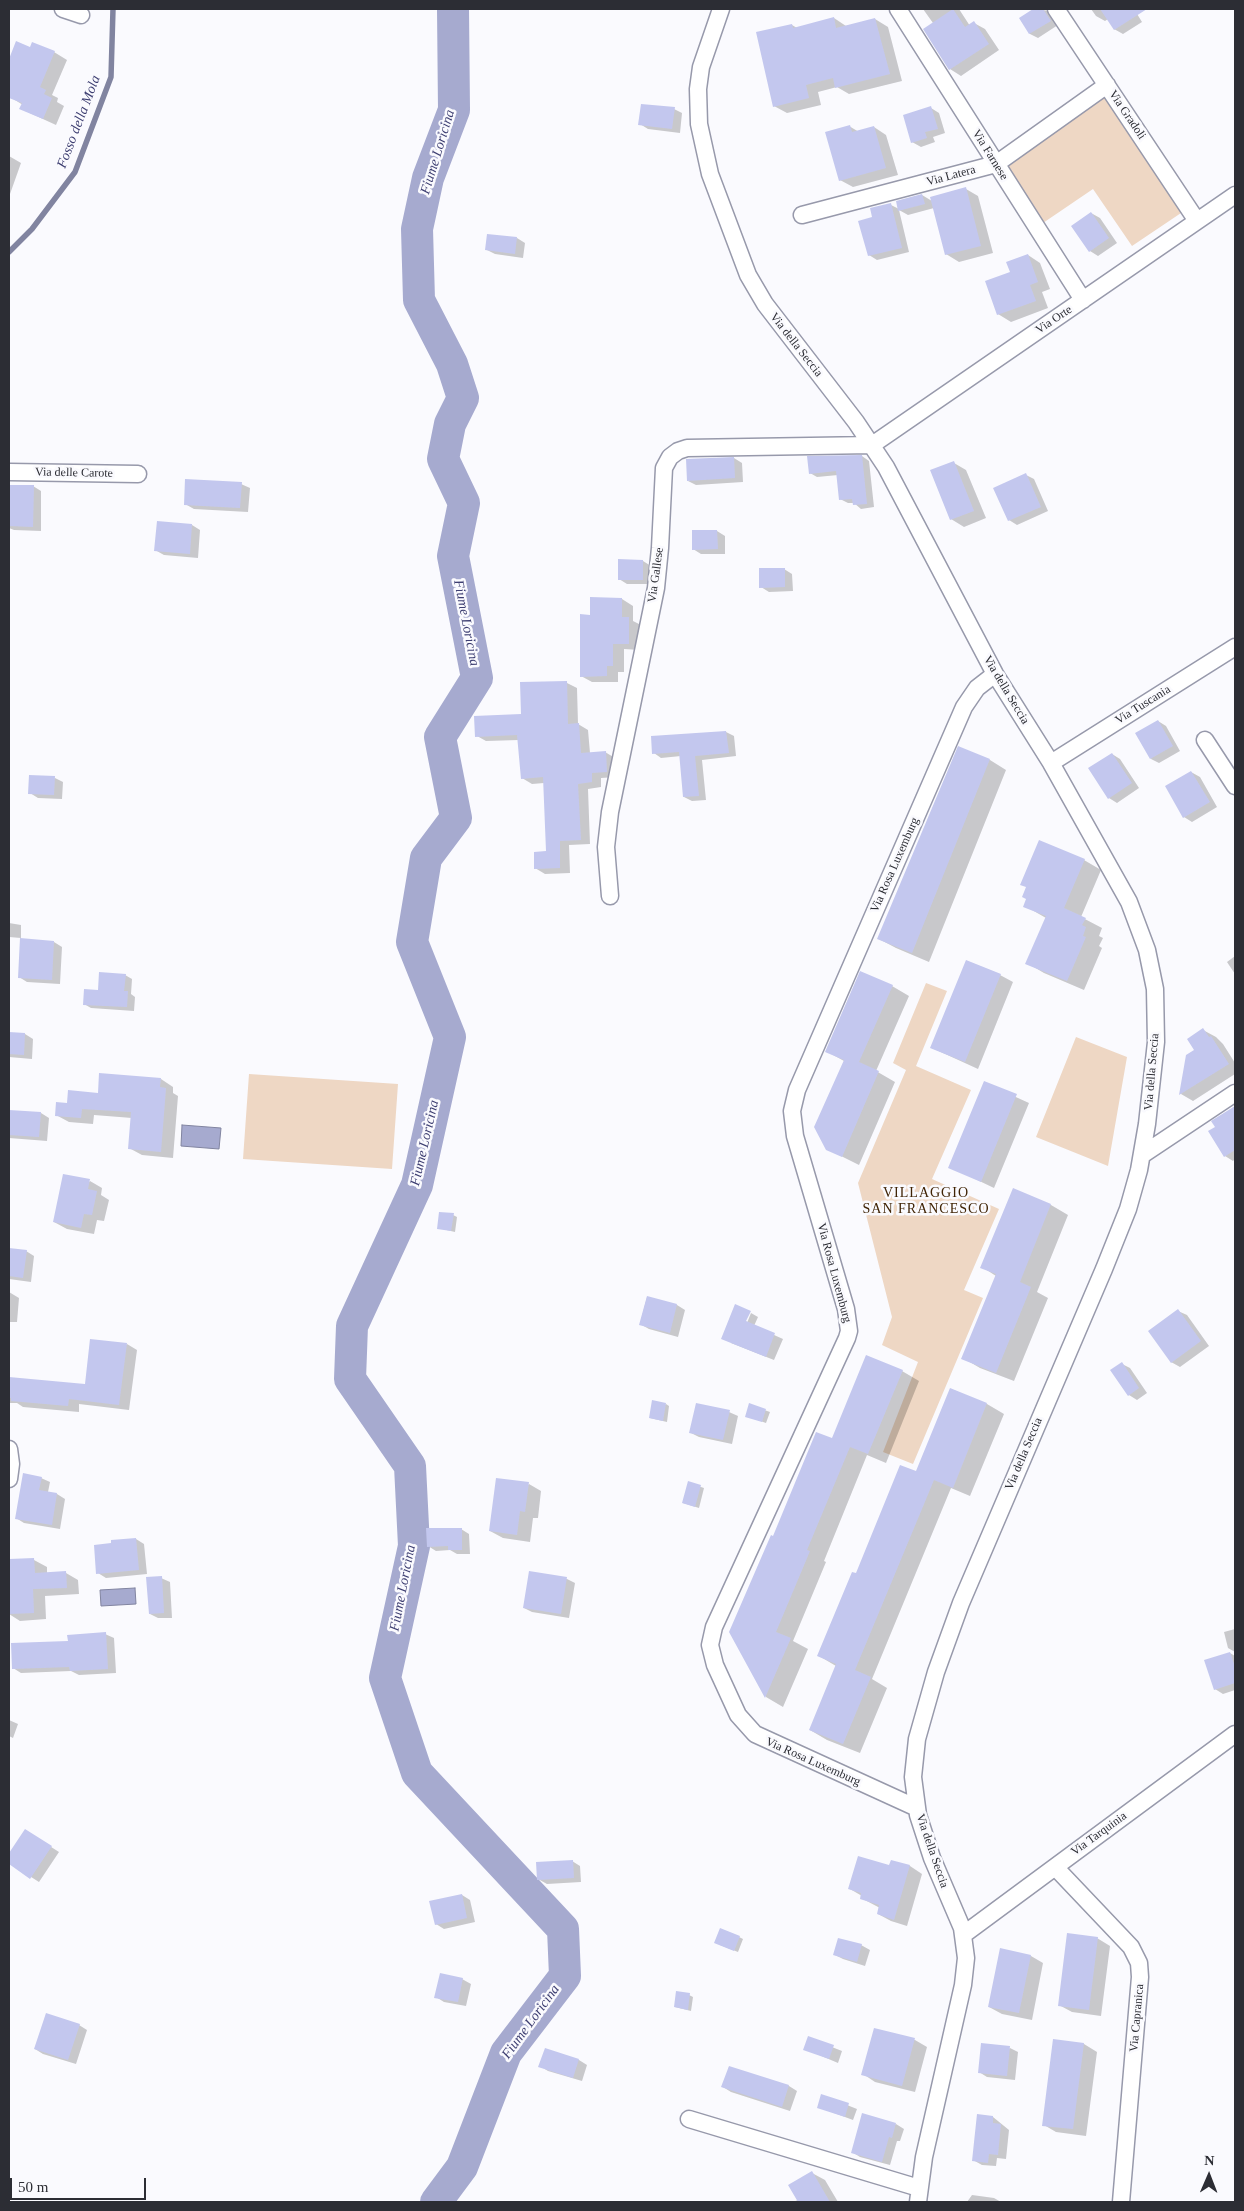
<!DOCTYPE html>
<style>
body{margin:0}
#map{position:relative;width:1244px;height:2211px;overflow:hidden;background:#fafafe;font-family:Georgia,serif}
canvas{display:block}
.frame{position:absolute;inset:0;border:10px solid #2c2d34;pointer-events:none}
.north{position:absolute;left:1184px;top:2151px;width:50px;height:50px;-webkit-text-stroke:4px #fafafe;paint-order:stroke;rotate:1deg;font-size:14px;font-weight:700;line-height:20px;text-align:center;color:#2c2d34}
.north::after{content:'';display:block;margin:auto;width:18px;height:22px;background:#2c2d34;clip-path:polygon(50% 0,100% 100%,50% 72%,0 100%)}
.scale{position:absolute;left:10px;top:2178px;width:136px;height:22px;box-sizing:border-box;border:2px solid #2c2d34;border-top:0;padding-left:6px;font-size:15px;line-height:18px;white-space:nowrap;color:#2c2d34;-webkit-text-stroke:4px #fafafe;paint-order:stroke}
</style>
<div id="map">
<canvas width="1244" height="2211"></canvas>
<div class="frame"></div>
<div class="north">N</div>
<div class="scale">50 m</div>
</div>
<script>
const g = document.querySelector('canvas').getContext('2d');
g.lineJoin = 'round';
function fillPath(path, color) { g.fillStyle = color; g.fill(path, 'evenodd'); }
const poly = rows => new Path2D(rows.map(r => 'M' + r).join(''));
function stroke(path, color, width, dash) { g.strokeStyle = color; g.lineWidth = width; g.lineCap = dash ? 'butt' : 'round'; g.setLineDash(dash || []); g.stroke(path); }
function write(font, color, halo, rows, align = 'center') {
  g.font = font + ' Georgia,serif'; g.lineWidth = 5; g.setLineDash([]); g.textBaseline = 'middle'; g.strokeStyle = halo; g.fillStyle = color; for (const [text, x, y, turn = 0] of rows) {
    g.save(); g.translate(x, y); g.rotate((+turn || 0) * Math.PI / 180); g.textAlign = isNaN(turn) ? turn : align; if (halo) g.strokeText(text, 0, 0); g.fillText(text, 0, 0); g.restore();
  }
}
fillPath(poly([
 [1102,93,1184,211,1132,246,1093,189,1043,223,1001,162],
 [926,983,947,991,916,1066,971,1090,932,1179,999,1209,964,1290,983,1298,913,1464,883,1452,918,1362,882,1345,892,1317,858,1183,906,1070,893,1063],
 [1076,1037,1127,1057,1108,1166,1036,1137],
 [249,1074,398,1084,392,1169,243,1159]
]), '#eed7c4');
const water = poly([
 [182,1125,221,1128,219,1149,181,1146,182,1125],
 [135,1588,136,1604,101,1606,100,1590,135,1588]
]);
fillPath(water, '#a6aacf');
stroke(water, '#8184a0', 1);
fillPath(poly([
 [923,9,959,9,970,26,974,23,985,29,999,50,961,76,950,69,933,23],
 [1036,9,1049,11,1058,25,1038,38,1030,34,1020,19],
 [1091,9,1134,9,1142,22,1123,34,1114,29,1108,19,1105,21,1096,16],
 [834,18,846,26,875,19,888,27,902,81,849,94,837,87,818,92,821,105,787,113,774,106,792,25,797,28],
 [17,43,31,48,54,52,67,60,52,95,58,98,57,102,64,106,56,125,21,109,23,105,10,97,13,88,9,86,9,62],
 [931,108,939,113,945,133,933,137,935,142,921,147,912,142],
 [674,109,682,113,680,133,648,129,640,124],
 [849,126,859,132,874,127,886,135,898,175,853,187,840,180],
 [9,156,21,163,10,194,9,194],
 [966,189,978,196,993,253,959,262,946,254,934,208,908,215,899,210,909,252,877,260,869,255,874,218,891,205,899,209,922,195,932,201],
 [1091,213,1100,218,1117,243,1098,256,1090,251],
 [517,238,525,243,523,258,495,254,487,250],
 [1028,255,1040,263,1050,289,1042,292,1048,308,1011,322,998,314,1012,272],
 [862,456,869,461,874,507,861,509,854,503,848,503,840,499,838,475,817,477,810,473],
 [734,458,742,463,743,482,696,485,688,481],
 [954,463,966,470,986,518,964,527,951,519],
 [1026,475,1034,479,1048,511,1017,525,1009,520],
 [241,484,250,488,248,512,194,509,185,504],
 [9,486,33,486,41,491,41,531,14,530,9,528],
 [192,525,200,530,198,558,164,555,155,550],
 [693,531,717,531,725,536,725,554,701,554,693,549],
 [619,561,643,561,651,566,651,584,627,584,619,579],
 [784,569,792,574,793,591,769,592,761,587],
 [622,599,633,606,633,621,641,625,640,650,624,649,624,672,618,672,618,682,592,682,581,676,591,616],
 [567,683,577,688,578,724,588,730,590,753,605,752,615,758,616,777,601,778,601,787,588,789,590,844,569,845,570,873,545,874,535,868,547,852,544,783,532,784,522,778,519,740,486,741,477,736,522,715,521,684],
 [1158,721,1166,726,1180,751,1159,763,1151,759],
 [726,732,734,736,736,756,702,760,706,800,692,801,684,797,681,756,661,758,654,753,652,737],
 [959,748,990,760,1006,770,929,962,896,948,879,939],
 [1112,754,1120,759,1139,788,1117,803,1109,798],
 [1191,772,1200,777,1217,807,1192,822,1184,817],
 [55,778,63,782,62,799,38,798,30,793],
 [1084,860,1101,870,1081,917,1102,928,1099,936,1103,938,1099,946,1102,948,1084,990,1044,973,1027,963,1046,918,1025,906,1028,899],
 [9,923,21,925,21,938,9,937],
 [54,942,62,947,60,984,27,982,19,977],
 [1235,956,1235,974,1227,962],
 [125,975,132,979,131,994,135,997,134,1011,91,1008,84,1004],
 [1000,975,1013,982,978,1069,932,1048],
 [892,986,909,996,876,1071,895,1082,859,1165,827,1149,844,1061,826,1051],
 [1203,1030,1216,1037,1223,1044,1235,1063,1235,1074,1193,1101,1181,1094,1188,1056,1196,1051],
 [9,1033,25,1034,33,1039,32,1059,9,1057],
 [161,1079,173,1087,173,1093,178,1096,173,1158,142,1155,129,1148,132,1118,94,1115,93,1124,69,1122,56,1115,99,1094],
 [985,1083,1029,1103,994,1188,950,1167],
 [1233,1109,1235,1110,1235,1159,1233,1161,1225,1156,1217,1127],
 [9,1111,41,1113,49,1118,47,1141,9,1138],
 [90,1181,102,1188,101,1195,109,1200,104,1221,97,1220,94,1234,67,1229,54,1222],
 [1013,1190,1051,1205,1068,1215,1037,1292,1048,1298,1014,1381,980,1368,963,1358,996,1276,982,1267],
 [453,1215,457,1217,455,1232,438,1228],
 [9,1249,26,1251,34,1256,31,1282,9,1279],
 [9,1292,19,1298,17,1322,9,1322],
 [647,1297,677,1305,685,1310,678,1337,649,1329,640,1324],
 [1178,1311,1187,1315,1209,1346,1180,1367,1171,1362],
 [751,1313,758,1317,754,1326,783,1339,774,1360,731,1343,742,1327,745,1328],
 [127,1344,137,1350,129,1410,79,1404,79,1412,23,1407,17,1403,9,1403,9,1378,87,1385],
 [1122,1364,1130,1368,1147,1393,1137,1400,1129,1395],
 [902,1371,919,1381,886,1463,867,1455,824,1561,826,1562,793,1641,808,1649,783,1707,766,1697,730,1632,774,1538,832,1440],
 [951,1389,987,1404,1004,1414,970,1496,951,1488,872,1679,887,1688,860,1753,827,1740,810,1730,836,1666,819,1656,857,1575,917,1473],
 [666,1404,669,1406,667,1422,650,1418],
 [750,1405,770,1412,766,1423,746,1416],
 [729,1412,738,1416,732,1444,699,1437,691,1433],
 [41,1478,50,1482,48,1492,57,1494,65,1499,60,1529,24,1523,16,1518],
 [689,1483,704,1488,699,1508,683,1503],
 [529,1484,541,1491,538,1518,533,1518,530,1542,503,1538,490,1531],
 [461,1529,469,1534,470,1554,457,1554,450,1550,436,1551,428,1546],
 [136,1539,144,1544,147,1574,106,1578,98,1573],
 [34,1560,47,1567,47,1574,66,1573,78,1580,79,1594,45,1596,46,1619,20,1621,9,1614,9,1561],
 [530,1573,567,1579,575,1583,569,1618,532,1612,524,1608],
 [161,1578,170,1582,172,1618,158,1618,150,1614],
 [1235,1629,1235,1652,1228,1648,1224,1632],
 [105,1634,114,1638,116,1673,79,1675,71,1671,21,1673,13,1668,69,1642],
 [1230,1653,1235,1656,1235,1690,1223,1694,1215,1689],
 [9,1720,18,1724,13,1738,9,1736],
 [26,1831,59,1852,39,1882,9,1863,9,1856],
 [572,1861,580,1866,581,1882,547,1884,538,1879],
 [891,1861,910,1866,922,1874,907,1926,891,1921,878,1914,880,1908,861,1898,862,1896,850,1889,890,1866],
 [462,1895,470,1900,475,1922,444,1929,436,1924],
 [739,1937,743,1939,738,1952,720,1945],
 [1097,1938,1110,1946,1101,2016,1072,2012,1059,2005],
 [861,1945,870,1950,865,1966,843,1959,835,1955],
 [1001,1949,1031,1956,1043,1963,1032,2020,1002,2014,989,2007],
 [462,1979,471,1984,466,2006,444,2002,436,1997],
 [689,1995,693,1997,691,2011,675,2007],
 [79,2025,87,2030,76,2064,43,2054,35,2049],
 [875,2029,915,2040,927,2047,915,2092,875,2082,863,2074],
 [809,2038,842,2051,838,2063,805,2049],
 [1054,2041,1084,2044,1097,2052,1086,2136,1056,2132,1044,2125],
 [1010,2048,1018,2052,1015,2080,987,2077,979,2072],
 [545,2050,579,2060,587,2065,582,2081,548,2071,540,2066],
 [729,2067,789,2086,797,2091,790,2111,731,2092,723,2087],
 [822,2095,857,2109,853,2120,818,2107],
 [993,2117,1009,2130,1006,2159,997,2158,996,2166,982,2165,973,2160],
 [896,2124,904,2129,900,2141,897,2141,890,2165,860,2157,852,2152],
 [812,2173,825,2180,838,2202,793,2202,798,2200],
 [972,2195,994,2198,1001,2202,967,2202]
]), '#0003');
stroke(poly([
 [9,252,32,229,75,172,111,77,113,9]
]), '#8184a0', 5.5);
stroke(poly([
 [436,2202,462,2167,506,2053,565,1976,563,1929,417,1773,385,1678,414,1546,410,1466,350,1379,352,1326,417,1185,450,1037,412,942,426,858,456,818,440,737,477,678,453,556,464,503,443,459,450,424,463,398,452,364,419,300,417,229,428,178,454,110,453,9]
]), '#a6aacf', 32);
fillPath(poly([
 [953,9,965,27,974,21,989,44,949,70,923,29],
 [1033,9,1043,9,1051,21,1029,34,1019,18],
 [1100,9,1147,9,1114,30],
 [834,17,836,28,875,18,890,74,835,88,833,78,806,85,809,98,773,107,756,32,792,24,793,28],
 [16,41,30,47,32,42,55,51,40,87,46,90,44,94,52,98,43,119,19,109,22,103,9,98,9,59],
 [641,104,675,107,672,129,638,125],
 [931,106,938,129,925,132,927,138,911,143,903,115],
 [850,125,852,132,874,126,886,168,839,181,825,132],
 [966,187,981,246,945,255,930,197],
 [922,194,925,204,898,211,896,201],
 [891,203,902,248,868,256,858,221,872,217,870,208],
 [1091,212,1109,238,1089,252,1071,226],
 [487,234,517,237,515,254,485,250],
 [1028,254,1038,282,1030,285,1036,301,997,315,985,281,1010,272,1006,262],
 [862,455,867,504,853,505,852,499,839,500,836,471,809,474,807,456],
 [734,457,735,478,687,481,686,459],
 [954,461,974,511,950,520,930,470],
 [1026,473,1041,507,1008,521,993,488],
 [185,479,242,482,240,508,184,505],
 [9,485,34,485,33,527,9,526],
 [157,521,192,524,190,554,154,551],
 [692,530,717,530,718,549,692,550],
 [618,559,643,560,643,580,618,580],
 [759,568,785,568,785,587,759,588],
 [590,597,622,598,622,617,629,617,629,644,613,644,613,666,607,666,607,676,580,677,580,614,590,615],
 [567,681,568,724,579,723,581,753,606,751,607,772,592,773,592,782,578,784,581,840,560,841,560,868,534,869,534,852,546,851,543,777,521,779,517,735,475,737,474,716,521,714,520,682],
 [1158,720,1173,746,1150,759,1135,733],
 [726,731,729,753,695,756,699,796,683,797,679,752,652,754,651,736],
 [958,746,990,759,912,953,877,939],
 [1112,753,1132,783,1108,799,1088,768],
 [1191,771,1210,802,1183,818,1165,786],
 [29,775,55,776,54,795,28,794],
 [1039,840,1085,859,1064,908,1086,918,1082,925,1086,927,1083,936,1086,937,1067,981,1025,964,1046,916,1023,907,1026,899,1022,897,1026,887,1020,885],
 [20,938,54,941,52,980,18,978],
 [966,960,1001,974,965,1062,930,1048],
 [860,971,893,985,859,1062,879,1071,842,1157,826,1150,814,1127,844,1060,825,1052],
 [99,972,126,974,124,991,128,991,127,1007,83,1005,84,989,98,990],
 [1203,1028,1209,1037,1211,1036,1229,1064,1179,1095,1186,1055,1194,1050,1187,1039],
 [9,1032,25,1033,24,1055,9,1054],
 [99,1073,161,1078,160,1087,166,1088,161,1152,128,1149,131,1112,82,1109,81,1118,55,1116,56,1102,67,1103,68,1090,98,1093],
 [984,1081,1017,1094,981,1182,948,1168],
 [1235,1106,1235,1150,1224,1157,1208,1131,1215,1127,1211,1121],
 [9,1110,41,1112,39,1137,9,1135],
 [63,1174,90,1179,88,1189,97,1191,92,1215,84,1214,81,1228,53,1222],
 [1013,1188,1051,1204,1020,1282,1031,1287,996,1373,961,1359,996,1274,980,1268],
 [439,1212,454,1213,451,1231,437,1229],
 [9,1248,27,1250,23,1278,9,1276],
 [647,1296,677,1304,670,1333,639,1325],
 [735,1304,751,1311,746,1321,775,1333,766,1357,721,1339],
 [1178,1309,1201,1341,1171,1363,1148,1331],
 [90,1339,127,1343,119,1405,69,1399,68,1406,11,1401,11,1398,9,1398,9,1377,85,1384],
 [866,1355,903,1370,868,1454,850,1447,807,1550,810,1551,776,1632,791,1638,765,1698,729,1632,771,1535,773,1536,816,1432,832,1438],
 [1122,1362,1139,1388,1128,1396,1110,1370],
 [950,1388,987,1403,953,1488,934,1480,855,1670,871,1677,843,1744,809,1730,836,1664,817,1656,852,1572,856,1573,900,1465,916,1471],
 [652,1400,666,1403,663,1421,649,1418],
 [696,1403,730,1410,723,1440,689,1433],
 [749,1403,766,1409,762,1422,745,1417],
 [23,1473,42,1477,39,1490,57,1493,52,1525,15,1519],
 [496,1478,529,1482,525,1512,520,1511,517,1535,489,1531],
 [688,1481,701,1485,695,1507,682,1503],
 [426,1528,462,1528,462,1550,448,1550,448,1546,427,1547],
 [136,1538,139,1570,96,1574,94,1545,111,1543,111,1540],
 [34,1558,35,1573,66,1571,67,1588,33,1589,34,1613,9,1614,9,1559],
 [529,1571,567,1577,561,1614,523,1608],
 [162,1576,164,1613,149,1614,146,1577],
 [106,1632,108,1669,70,1671,69,1667,12,1669,11,1643,68,1641,67,1635],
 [1230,1652,1235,1667,1235,1683,1214,1690,1204,1660],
 [25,1829,52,1846,30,1879,9,1864,9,1853],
 [858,1856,889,1865,891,1860,910,1865,894,1920,877,1914,879,1905,860,1899,861,1893,848,1889],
 [573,1860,574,1878,537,1880,536,1862],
 [462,1894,467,1918,435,1925,429,1901],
 [720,1928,740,1936,734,1951,714,1943],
 [1067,1933,1098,1937,1089,2010,1058,2006],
 [838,1938,862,1944,857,1962,833,1955],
 [1000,1948,1031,1955,1019,2013,988,2007],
 [440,1973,463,1978,458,2002,434,1998],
 [676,1991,690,1993,688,2010,674,2007],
 [46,2013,80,2024,68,2060,34,2049],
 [874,2028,915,2038,902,2086,861,2075],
 [808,2036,834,2045,829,2059,803,2050],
 [1053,2039,1084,2043,1073,2129,1042,2126],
 [981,2043,1010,2046,1007,2076,978,2073],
 [545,2048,579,2059,573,2078,538,2067],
 [729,2066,789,2085,782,2107,721,2087],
 [821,2094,849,2103,845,2117,817,2108],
 [862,2113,896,2123,892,2138,889,2137,882,2162,851,2153],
 [977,2114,993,2116,993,2123,1001,2124,998,2155,989,2154,988,2163,972,2161],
 [812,2171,830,2202,798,2202,788,2185]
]), '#c3c7ee');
const street = poly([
 [63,9,81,15],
 [721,9,701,67,698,89,699,124,710,174,748,275,765,304,856,422,886,467,995,674,1051,763,1129,902,1147,950,1155,989,1156,1042,1147,1124,1139,1170,1128,1209,1104,1269,961,1603,936,1672,917,1739,913,1777,918,1815,932,1858,962,1928,966,1958,963,1985,924,2157,918,2202],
 [898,9,1083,300],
 [1056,9,1197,221],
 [802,215,996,164,1107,85],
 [9,472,138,474],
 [1205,740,1235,786],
 [1051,763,1235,647],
 [610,896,606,847,610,812,656,588,660,548,664,468,670,457,678,451,687,448,872,445,1235,195],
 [1142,1155,1235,1093],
 [9,1449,11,1464,9,1479],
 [917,1808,755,1734,738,1715,715,1665,710,1645,714,1627,847,1338,849,1331,846,1309,795,1136,792,1111,797,1090,964,707,977,688,995,674],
 [1055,1867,1131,1947,1139,1963,1140,1977,1121,2202],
 [963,1935,1235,1734],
 [689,2119,919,2188]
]);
stroke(street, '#9799ab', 19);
stroke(street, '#fff', 16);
write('12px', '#2c2d34', '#fafafe', [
 ["Via Gradoli",1127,115,56],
 ["Via Farnese",990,155,58],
 ["Via Latera",951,176,-15],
 ["Via Orte",1054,320,-34],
 ["Via della Seccia",796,345,52],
 ["Via delle Carote",74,473,1],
 ["Via Gallese",656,575,-82],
 ["Via della Seccia",1006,690,59],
 ["Via Tuscania",1143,705,-32],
 ["Via Rosa Luxemburg",895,865,-66],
 ["Via della Seccia",1152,1072,-85],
 ["Via Rosa Luxemburg",834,1273,75],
 ["Via della Seccia",1024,1454,-67],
 ["Via Rosa Luxemburg",813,1762,24],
 ["Via Tarquinia",1099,1834,-36],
 ["Via della Seccia",932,1851,71],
 ["Via Capranica",1137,2018,-85]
]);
write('italic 14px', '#3d3e71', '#fafafe', [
 ["Fosso della Mola",79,122,-69],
 ["Fiume Loricina",438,152,-73],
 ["Fiume Loricina",466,623,79],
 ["Fiume Loricina",425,1143,-77],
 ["Fiume Loricina",403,1588,-79],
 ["Fiume Loricina",531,2022,-54]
]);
g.letterSpacing = '1px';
write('14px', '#3f2304', '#fafafe', [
 ["VILLAGGIO",926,1193],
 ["SAN FRANCESCO",926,1209]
]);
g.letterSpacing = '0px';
</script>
